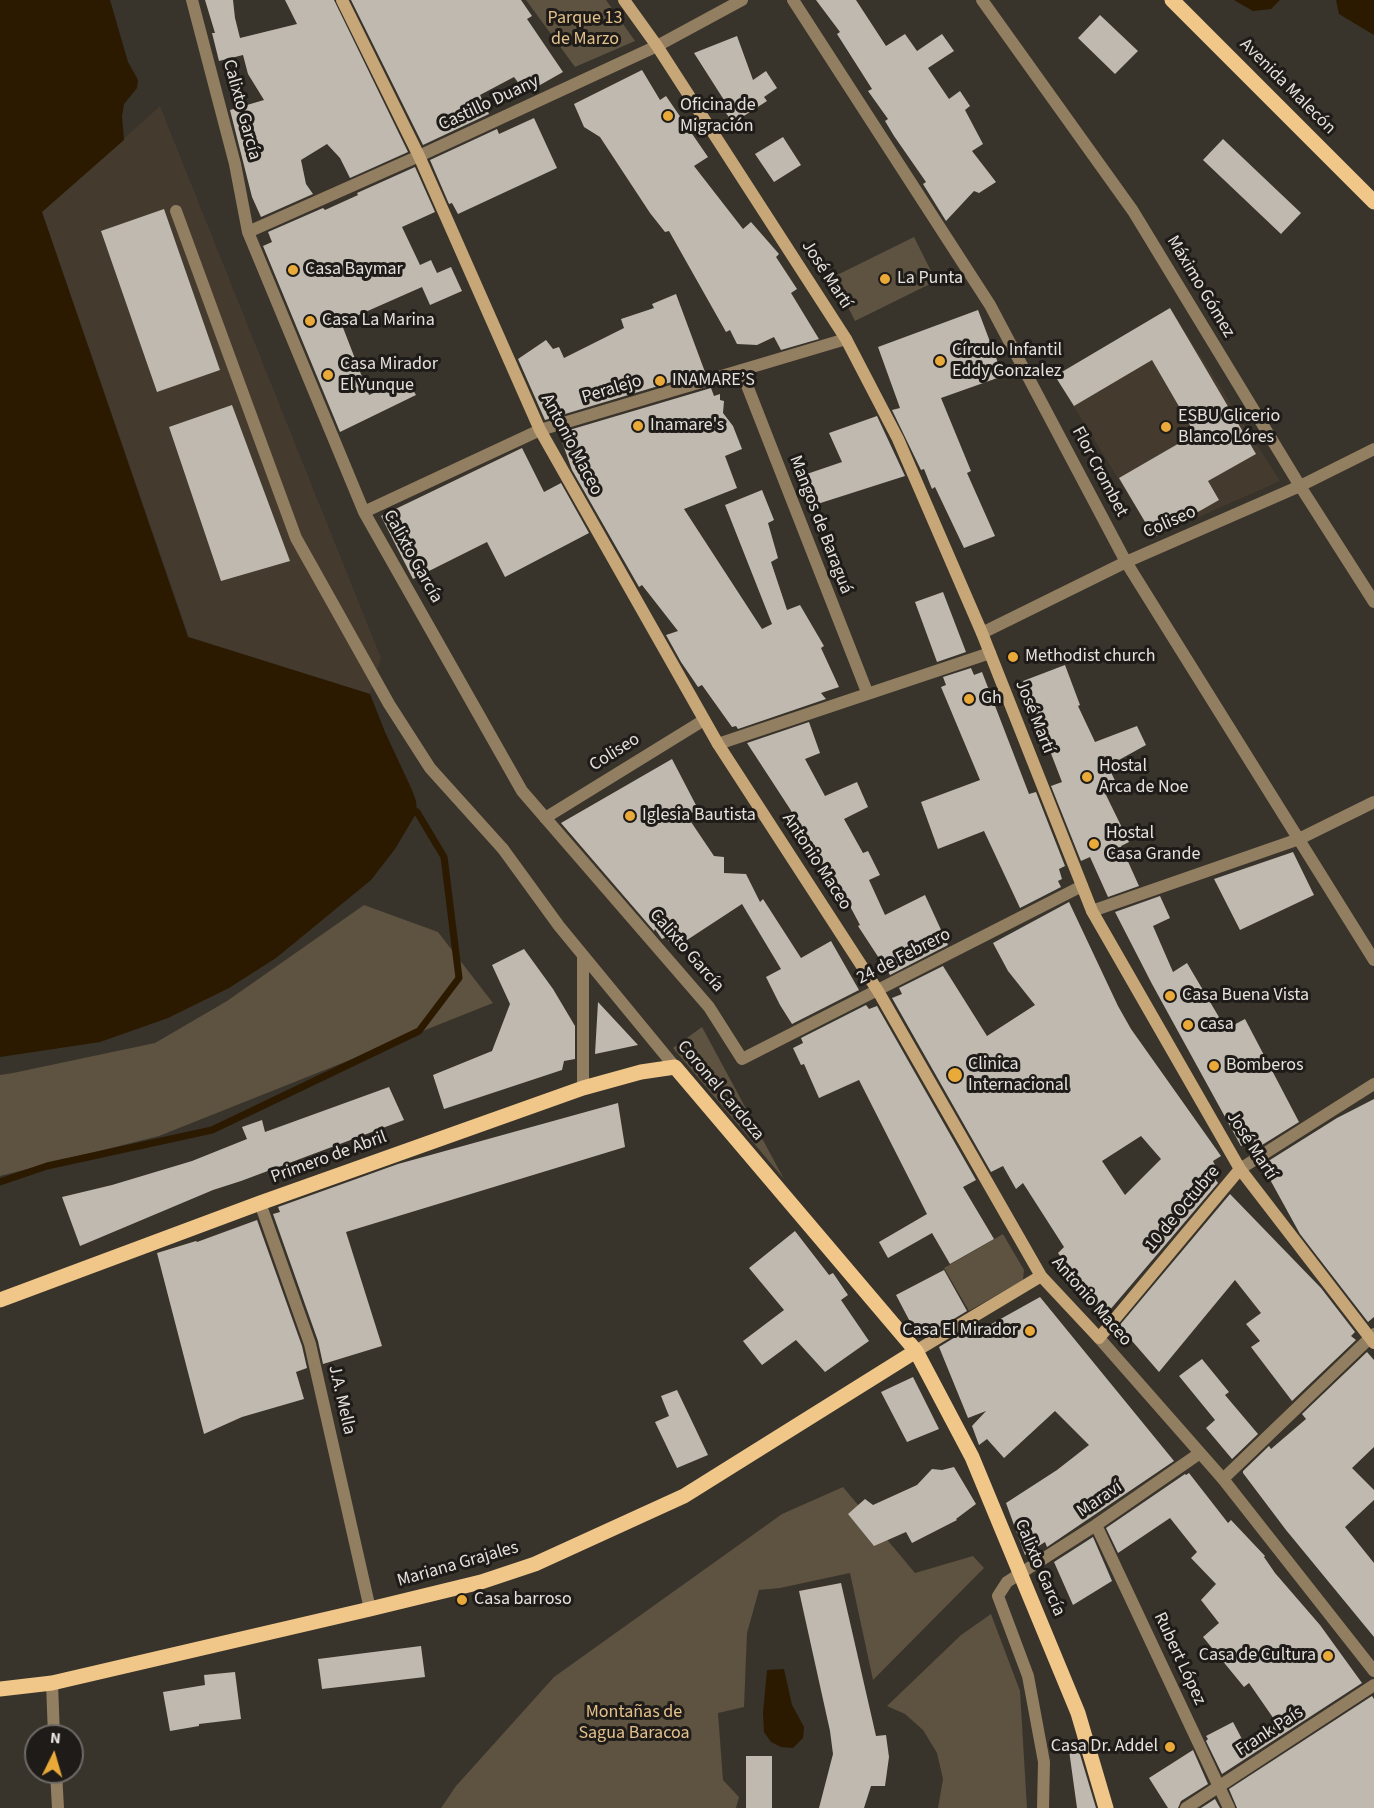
<!DOCTYPE html>
<meta charset="utf-8">
<style>
body{margin:0}
#map{position:relative;width:1374px;height:1808px;overflow:hidden;background:#38332b;font-family:"Source Sans 3",sans-serif}
canvas{display:block}
.north{position:absolute;left:24px;top:1724px;width:60px;height:60px;box-sizing:border-box;background:#1e1b18;border:2px solid #6e6a66;border-radius:50%;rotate:5deg;font-size:16px;font-weight:700;line-height:24px;text-align:center;color:#e5e1dc}
.north::after{content:'';display:block;margin:auto;width:21px;height:27px;background:#eaaa39;clip-path:polygon(50% 0,100% 100%,50% 72%,0 100%)}
</style>
<div id="map">
<canvas width="1374" height="1808"></canvas>
<div class="north">N</div>
</div>
<script>
const g = document.querySelector('canvas').getContext('2d');
g.lineJoin = 'round';
function fillPath(path, color) { g.fillStyle = color; g.fill(path, 'evenodd'); }
const poly = rows => new Path2D(rows.map(r => 'M' + r).join(''));
function stroke(path, color, width, dash) { g.strokeStyle = color; g.lineWidth = width; g.lineCap = dash ? 'butt' : 'round'; g.setLineDash(dash || []); g.stroke(path); }
function write(font, color, halo, rows, align = 'center') {
  g.font = font + ' "Source Sans 3",sans-serif'; g.lineWidth = 6; g.setLineDash([]); g.textBaseline = 'middle'; g.strokeStyle = halo; g.fillStyle = color; for (const [text, x, y, turn = 0] of rows) {
    g.save(); g.translate(x, y); g.rotate((+turn || 0) * Math.PI / 180); g.textAlign = isNaN(turn) ? turn : align; if (halo) g.strokeText(text, 0, 0); g.fillText(text, 0, 0); g.restore();
  }
}
fillPath(poly([
 [160,106,381,658,370,694,189,637,42,212],
 [1170,308,1280,481,1154,537,1055,376]
]), '#443a2d');
fillPath(poly([
 [526,0,606,0,635,41,575,67],
 [914,237,936,281,855,321,833,277],
 [364,905,438,932,493,1003,159,1136,0,1176,0,1075,13,1073,155,1043,227,1001],
 [702,1027,784,1179,673,1048],
 [1003,1234,1024,1270,1023,1280,969,1311,944,1268],
 [843,1487,915,1573,973,1556,984,1568,873,1680,850,1573,780,1588,759,1590,747,1633,744,1707,718,1713,723,1780,739,1797,736,1808,441,1808,456,1786,554,1677,782,1514],
 [991,1614,1020,1691,1027,1808,938,1808,943,1779,937,1753,923,1730,905,1714,887,1706,961,1635]
]), '#5e5240');
fillPath(poly([
 [0,0,110,0,128,62,138,80,137,88,124,104,122,116,124,140,42,212,188,637,370,694,385,732,412,790,416,801,417,812,395,849,371,880,276,958,229,988,168,1018,100,1042,0,1057],
 [1234,0,1280,0,1271,9,1253,11],
 [1336,0,1374,0,1374,35,1339,14],
 [784,1669,792,1705,804,1727,803,1738,793,1748,781,1747,771,1742,764,1732,763,1713,767,1670]
]), '#2b1a00');
stroke(poly([
 [0,1182,47,1166,212,1130,419,1031,459,978,444,857,417,812]
]), '#2b1a00', 7);
fillPath(poly([
 [205,0,233,0,235,18,240,38,297,24,285,0,334,0,408,152,350,178,340,158,327,144,301,160,306,184,313,194,261,217,252,197,230,110,264,100,248,74,243,55,219,61,212,33,215,33],
 [351,0,521,0,532,16,527,19,563,72,526,93,514,77,480,95,489,114,423,145],
 [816,0,856,0,886,46,905,34,917,51,942,34,954,51,928,68,949,99,960,91,970,106,965,110,983,144,972,151,996,182,979,193,974,191,946,221,923,184,926,182,894,136,885,121,888,119,868,91,872,89,837,34,840,32],
 [1100,15,1138,51,1115,74,1078,38],
 [737,36,753,80,766,71,777,88,764,97,767,101,733,123,719,103,724,100,694,53],
 [642,70,660,100,666,96,708,157,694,166,743,229,751,222,779,254,776,257,797,289,791,293,819,339,781,350,774,337,757,345,737,344,730,330,726,332,669,231,665,232,650,213,600,137,584,127,574,104],
 [534,118,557,168,458,214,452,203,449,204,430,160,497,129,499,134],
 [783,137,801,165,774,182,755,154],
 [1223,139,1301,213,1281,234,1203,160],
 [415,167,435,212,402,227,420,265,431,260,437,273,451,267,462,291,430,305,422,287,354,317,355,319,342,325,369,395,406,379,416,395,340,432,263,246,272,242,268,232,323,208,325,210,358,195,357,193],
 [164,209,220,370,157,392,101,231],
 [676,294,705,372,545,420,518,359,546,340,553,349,559,347,564,358,624,328,621,319,654,308,652,304],
 [1170,308,1256,454,1208,481,1219,500,1154,537,1119,478,1195,434,1152,360,1074,406,1055,376],
 [978,310,1003,376,941,398,971,471,967,473,995,536,964,548,935,487,932,489,924,469,921,470,892,410,900,408,878,347],
 [711,388,714,396,720,394,720,400,724,401,723,413,733,426,742,449,725,456,737,488,684,509,762,629,772,624,725,505,762,490,774,520,768,523,778,558,771,562,787,610,800,605,824,646,821,648,839,687,821,693,826,699,738,729,736,726,732,727,702,685,698,687,681,662,666,635,678,631,642,585,639,587,572,470,559,433],
 [232,405,290,561,221,581,169,427],
 [877,416,905,476,808,507,795,478,842,462,829,433],
 [522,448,544,492,561,483,589,533,505,577,487,542,413,579,381,516],
 [943,592,966,652,937,662,915,602],
 [1065,665,1080,705,1078,706,1095,742,1137,726,1146,745,1108,766,1119,789,1106,795,1129,842,1121,846,1139,886,1108,897,1090,857,1081,861,1051,786,1062,782,1023,681],
 [971,668,974,675,982,672,1029,794,1036,792,1065,866,1059,869,1062,879,1058,881,1061,887,1020,908,984,831,938,849,921,802,980,780,941,687,946,685,943,677],
 [809,722,820,753,805,759,825,796,857,782,868,807,844,819,863,853,868,851,880,875,869,880,885,915,925,895,948,945,890,975,858,926,860,925,828,865,823,868,790,809,747,743],
 [672,759,698,809,687,816,714,856,724,857,724,873,746,874,760,902,763,899,801,958,831,941,859,990,792,1024,780,1005,766,977,781,969,742,904,687,940,685,933,670,943,666,937,662,939,655,929,654,931,561,823],
 [1293,852,1314,895,1240,930,1214,879],
 [1160,896,1170,918,1153,926,1173,972,1187,963,1226,1029,1245,1019,1299,1122,1254,1150,1250,1141,1241,1146,1152,984,1115,912],
 [1069,902,1118,1006,1131,1029,1221,1156,1213,1161,1219,1174,1215,1179,1218,1183,1103,1318,1058,1253,1064,1247,1023,1183,1016,1189,1003,1166,991,1172,892,998,902,994,899,988,943,966,987,1036,1035,1005,1008,971,993,943],
 [1141,1136,1161,1159,1125,1195,1102,1161],
 [524,949,553,989,575,1026,575,1059,564,1061,562,1070,444,1109,433,1075,492,1051,510,1004,492,965],
 [598,1002,638,1045,595,1054],
 [866,1005,869,1009,877,1006,976,1180,963,1187,994,1239,950,1264,932,1233,888,1258,879,1242,927,1214,859,1080,819,1098,804,1064,801,1065,793,1048,803,1043,801,1038],
 [389,1087,404,1120,241,1181,213,1190,80,1246,62,1197,112,1185,192,1161,247,1139,242,1127,262,1120,265,1132],
 [1374,1099,1374,1317,1368,1322,1300,1234,1262,1165,1337,1118],
 [618,1103,625,1147,346,1232,382,1346,323,1364,318,1341,273,1214,280,1212,278,1207,398,1164],
 [1230,1194,1321,1288,1355,1332,1351,1336,1356,1340,1292,1401,1251,1347,1260,1341,1246,1324,1261,1313,1235,1280,1159,1372,1119,1326],
 [257,1220,302,1346,307,1368,296,1372,304,1399,242,1417,204,1434,157,1253,196,1241,197,1242],
 [795,1231,829,1275,833,1273,848,1295,841,1300,869,1341,825,1372,796,1340,762,1365,743,1341,784,1310,749,1268],
 [944,1270,967,1311,932,1332,931,1327,917,1335,896,1295],
 [1040,1297,1174,1461,1047,1547,1045,1542,1025,1555,1006,1503,1057,1470,1089,1445,1055,1411,1004,1458,987,1439,979,1445,972,1426,986,1411,968,1418,939,1347,975,1325,979,1331],
 [1367,1352,1374,1360,1374,1447,1352,1468,1374,1490,1374,1500,1345,1527,1374,1563,1374,1637,1286,1530,1243,1473,1243,1471,1269,1446,1271,1449,1306,1419,1302,1414],
 [1202,1359,1229,1392,1225,1395,1258,1434,1232,1459,1206,1428,1215,1420,1179,1376],
 [913,1377,939,1429,907,1442,881,1392],
 [677,1390,708,1455,677,1468,655,1422,669,1416,661,1396],
 [954,1467,976,1504,956,1519,957,1520,912,1543,906,1532,874,1546,848,1514,865,1499,873,1505,917,1485,932,1469,942,1470],
 [1189,1473,1228,1523,1231,1520,1265,1556,1264,1557,1275,1573,1320,1625,1362,1683,1222,1774,1206,1741,1208,1739,1206,1736,1233,1722,1243,1741,1276,1722,1249,1683,1244,1687,1203,1637,1219,1623,1201,1600,1216,1584,1191,1558,1197,1552,1170,1518,1118,1553,1106,1528,1185,1474,1186,1475],
 [1093,1537,1112,1581,1073,1605,1054,1562],
 [841,1583,876,1736,886,1735,889,1757,885,1786,871,1786,864,1808,819,1808,833,1754,830,1731,799,1591],
 [421,1646,425,1677,322,1689,318,1659],
 [235,1672,241,1719,199,1724,199,1726,170,1731,163,1692,205,1685,204,1675],
 [1372,1696,1374,1699,1374,1808,1237,1808,1229,1789],
 [1076,1741,1096,1808,1077,1808,1068,1743],
 [1193,1750,1208,1784,1181,1801,1178,1808,1168,1808,1149,1778],
 [746,1756,772,1756,772,1808,746,1808],
 [1215,1799,1220,1808,1201,1808]
]), '#c0b9af');
stroke(poly([
 [176,211,296,538,389,704,430,768,503,849]
]), '#927e60', 12);
stroke(poly([
 [1223,1479,1374,1671]
]), '#927e60', 12);
stroke(poly([
 [192,0,235,164,248,232,364,512,522,791,709,1007,742,1059,1082,886],
 [793,0,990,305,1126,562,1374,960],
 [982,0,1133,211,1300,486,1374,602],
 [248,232,419,156,657,46,742,0],
 [741,370,867,692],
 [364,512,540,430,846,339],
 [982,633,1126,562,1300,486,1374,449],
 [718,744,990,653],
 [545,818,704,720],
 [503,849,559,926,675,1067],
 [1092,911,1299,839,1374,802],
 [583,956,583,1088],
 [260,1203,310,1344,370,1609],
 [1099,1338,1223,1479,1374,1334],
 [1096,1525,1229,1808],
 [52,1683,54,1736],
 [56,1772,58,1808],
 [1043,1808,1044,1762,1028,1676,998,1596,1007,1582,1096,1525,1200,1453]
]), '#927e60', 12);
stroke(poly([
 [1240,1169,1374,1084],
 [1186,1808,1374,1685]
]), '#927e60', 12);
stroke(poly([
 [342,0,419,156,540,430,718,744,878,991,1041,1276,1099,1338,1240,1169],
 [624,0,657,46,846,339,898,439,982,633,1092,911,1240,1169,1374,1343],
 [916,1351,1041,1276]
]), '#c7a777', 12);
stroke(poly([
 [1172,0,1374,202],
 [0,1300,260,1203,583,1088,641,1072,675,1067,916,1351,972,1457,1078,1713,1106,1808],
 [0,1689,52,1683,370,1609,481,1582,535,1564,684,1496,916,1351]
]), '#f1c789', 15);
for (const [x, y, r, color] of [
 [668,116,6,"#eaaa39"],
 [293,270,6,"#eaaa39"],
 [885,279,6,"#eaaa39"],
 [310,321,6,"#eaaa39"],
 [940,361,6,"#eaaa39"],
 [328,375,6,"#eaaa39"],
 [660,381,6,"#eaaa39"],
 [638,426,6,"#eaaa39"],
 [1166,427,6,"#eaaa39"],
 [1013,657,6,"#eaaa39"],
 [969,699,6,"#eaaa39"],
 [1087,777,6,"#eaaa39"],
 [630,816,6,"#eaaa39"],
 [1094,844,6,"#eaaa39"],
 [1170,996,6,"#eaaa39"],
 [1188,1025,6,"#eaaa39"],
 [1214,1066,6,"#eaaa39"],
 [955,1075,8,"#eaaa39"],
 [1030,1331,6,"#eaaa39"],
 [462,1600,6,"#eaaa39"],
 [1328,1656,6,"#eaaa39"],
 [1170,1747,6,"#eaaa39"]
]) { const dot = new Path2D(); dot.arc(x, y, r, 0, 2 * Math.PI); g.fillStyle = color; g.fill(dot); stroke(dot, '#1e1b18', 2); }
write('18px', '#e3c08c', '#1e1b18', [
 ["Parque 13",585,19],
 ["de Marzo",585,40],
 ["Montañas de",634,1713],
 ["Sagua Baracoa",634,1734]
]);
write('18px', '#e5e1dc', '#1e1b18', [
 ["Avenida Malecón",1287,87,45],
 ["Castillo Duany",489,104,-25],
 ["Calixto García",241,110,75],
 ["José Martí",826,275,57],
 ["Máximo Gómez",1200,287,59],
 ["Peralejo",612,390,-17],
 ["Antonio Maceo",571,445,62],
 ["Flor Crombet",1099,472,62],
 ["Coliseo",1170,523,-24],
 ["Mangos de Baraguá",820,525,69],
 ["Calixto García",412,557,61],
 ["José Martí",1034,717,68],
 ["Coliseo",615,753,-32],
 ["Antonio Maceo",816,862,57],
 ["Calixto García",686,951,49],
 ["24 de Febrero",904,957,-27],
 ["Coronel Cardoza",720,1091,50],
 ["José Martí",1251,1146,57],
 ["Primero de Abril",329,1158,-20],
 ["10 de Octubre",1183,1209,-50],
 ["Antonio Maceo",1091,1302,49],
 ["J.A. Mella",341,1400,77],
 ["Maraví",1100,1500,-34],
 ["Mariana Grajales",458,1565,-16],
 ["Calixto García",1039,1568,67],
 ["Rubert López",1179,1659,65],
 ["Frank País",1270,1732,-33]
]);
write('18px', '#e5e1dc', '#1e1b18', [
 ["Oficina de",680,106],
 ["Migración",680,127],
 ["Casa Baymar",305,270],
 ["La Punta",897,279],
 ["Casa La Marina",322,321],
 ["Círculo Infantil",952,351],
 ["Eddy Gonzalez",952,372],
 ["Casa Mirador",340,365],
 ["El Yunque",340,386],
 ["INAMARE’S",672,381],
 ["ESBU Glicerio",1178,417],
 ["Blanco Lóres",1178,438],
 ["Inamare's",650,426],
 ["Methodist church",1025,657],
 ["Gh",981,699],
 ["Hostal",1099,767],
 ["Arca de Noe",1099,788],
 ["Iglesia Bautista",642,816],
 ["Hostal",1106,834],
 ["Casa Grande",1106,855],
 ["Casa Buena Vista",1182,996],
 ["casa",1200,1025],
 ["Clinica",968,1065],
 ["Internacional",968,1086],
 ["Bomberos",1226,1066],
 ["Casa El Mirador",1018,1331,"right"],
 ["Casa barroso",474,1600],
 ["Casa de Cultura",1316,1656,"right"],
 ["Casa Dr. Addel",1158,1747,"right"]
], 'left');
</script>
